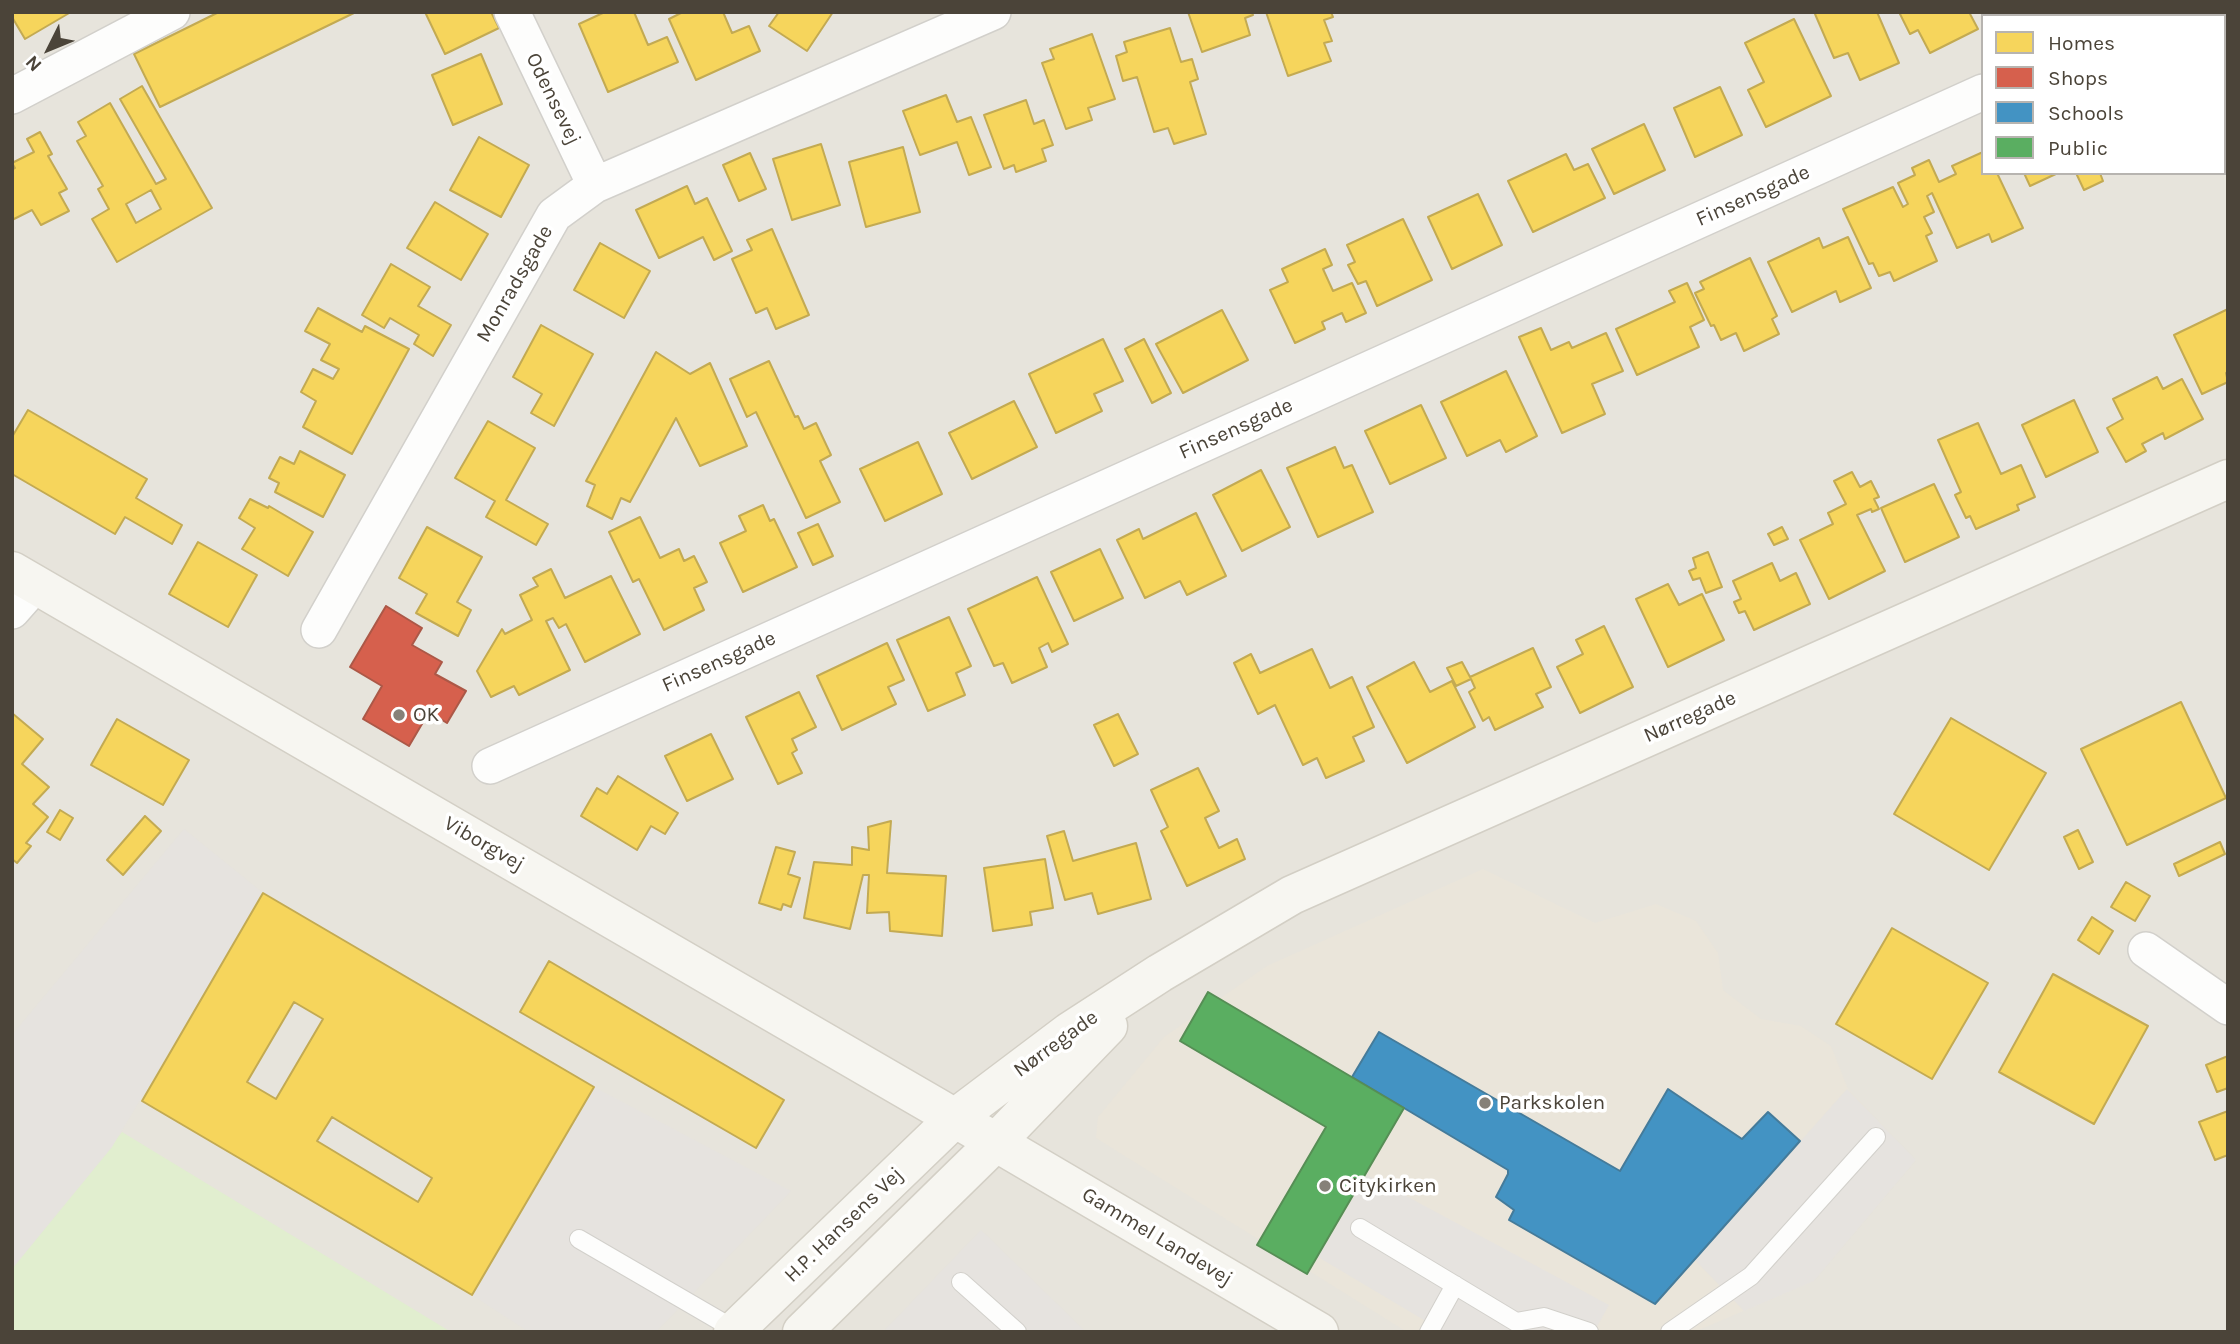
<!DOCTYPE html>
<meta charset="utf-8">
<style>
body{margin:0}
#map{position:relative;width:2240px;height:1344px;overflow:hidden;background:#f4f2ee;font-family:Karla,sans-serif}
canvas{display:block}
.frame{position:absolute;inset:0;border:14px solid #4b4439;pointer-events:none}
.legend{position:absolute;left:1981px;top:14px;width:245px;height:161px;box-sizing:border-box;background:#fff;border:2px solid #b7b4b0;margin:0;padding:9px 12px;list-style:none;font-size:21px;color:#4b4439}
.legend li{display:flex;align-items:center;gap:14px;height:35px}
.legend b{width:35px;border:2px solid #b7b4b0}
.north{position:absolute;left:14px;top:14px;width:70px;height:70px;-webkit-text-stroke:5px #fff;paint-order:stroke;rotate:227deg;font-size:19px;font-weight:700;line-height:28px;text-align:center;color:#4b4439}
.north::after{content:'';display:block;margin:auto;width:24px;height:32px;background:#4b4439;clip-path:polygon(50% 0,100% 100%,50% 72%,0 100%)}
</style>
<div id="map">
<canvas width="2240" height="1344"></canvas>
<div class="frame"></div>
<ul class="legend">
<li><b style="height:19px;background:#f6d55c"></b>Homes</li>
<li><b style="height:19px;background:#d6604d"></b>Shops</li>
<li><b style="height:19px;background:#4393c3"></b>Schools</li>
<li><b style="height:19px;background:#5aae61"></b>Public</li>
</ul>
<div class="north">N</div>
</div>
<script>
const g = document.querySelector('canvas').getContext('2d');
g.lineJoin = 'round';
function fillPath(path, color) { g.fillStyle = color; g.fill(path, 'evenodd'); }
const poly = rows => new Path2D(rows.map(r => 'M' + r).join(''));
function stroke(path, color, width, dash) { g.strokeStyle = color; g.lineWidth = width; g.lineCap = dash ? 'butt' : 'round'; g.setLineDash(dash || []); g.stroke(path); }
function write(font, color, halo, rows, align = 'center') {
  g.font = font + ' Karla,sans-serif'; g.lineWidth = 7; g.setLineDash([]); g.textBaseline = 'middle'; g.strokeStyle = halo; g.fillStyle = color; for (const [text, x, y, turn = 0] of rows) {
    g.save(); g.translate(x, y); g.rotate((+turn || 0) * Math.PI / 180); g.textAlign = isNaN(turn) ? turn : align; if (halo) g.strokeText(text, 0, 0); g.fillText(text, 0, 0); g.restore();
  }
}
fillPath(poly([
 [12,12,2228,12,2228,1332,12,1332],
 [1983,16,2224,16,2224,173,1983,173]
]), '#e7e4dc');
fillPath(poly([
 [1483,869,1595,923,1656,904,1696,921,1718,953,1723,990,1761,1019,1801,1026,1831,1046,1848,1089,1916,1160,1814,1281,1694,1332,1407,1332,1096,1138,1098,1117,1164,1037,1267,966]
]), '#eae5da');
fillPath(poly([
 [122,1132,451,1332,12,1332,12,1268]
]), '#e1eecf');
fillPath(poly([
 [184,829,263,893,112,1147,12,1269,12,1035],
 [594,1087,791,1191,656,1332,529,1332,472,1295],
 [1847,1089,1916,1160,1814,1281,1744,1311,1695,1260],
 [1367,1175,1609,1305,1594,1332,1444,1332,1318,1257],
 [981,1230,1086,1332,883,1332]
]), '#e6e3df');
const homes = poly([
 [12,12,71,12,25,39,12,17,12,12],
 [219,12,356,12,160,107,134,54,219,12],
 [425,12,491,12,499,28,445,54,425,12],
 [605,12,634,12,648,45,667,37,678,62,608,92,579,24,605,12],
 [683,12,723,12,732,33,749,26,760,51,696,80,669,19,683,12],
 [779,12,833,12,807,51,769,26,779,12],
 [1188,12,1252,12,1253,15,1245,18,1250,35,1202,52,1188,12],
 [1266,12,1331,12,1333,17,1324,20,1332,41,1324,43,1331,61,1288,76,1266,12],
 [1818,12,1877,12,1899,63,1860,80,1848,53,1834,58,1815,14,1818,12],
 [1899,12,1969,12,1978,29,1930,53,1918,30,1910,34,1899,12],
 [1794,19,1831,96,1766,127,1748,90,1764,82,1745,43,1794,19],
 [1170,28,1181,62,1192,59,1198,79,1190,82,1206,134,1174,144,1168,128,1154,132,1137,77,1123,81,1116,56,1127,52,1124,42,1170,28],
 [1092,34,1115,99,1088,108,1092,120,1066,129,1042,63,1054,59,1050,49,1092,34],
 [2228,42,2228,123,2224,125,2224,43,2228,42],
 [481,54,502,104,453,125,432,75,481,54],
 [142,86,212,208,117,262,92,219,109,209,98,189,103,186,77,141,86,136,78,122,110,103,156,184,166,179,120,99,142,86],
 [151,190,161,209,136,223,126,204,151,190],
 [1720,87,1742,135,1695,157,1674,108,1720,87],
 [946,95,957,122,971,117,991,167,969,175,957,142,920,155,903,111,946,95],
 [1026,100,1034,124,1044,120,1053,145,1042,149,1046,161,1016,172,1014,165,1004,169,984,115,1026,100],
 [1644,124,1665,170,1614,194,1592,149,1644,124],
 [40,132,52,154,48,156,67,189,59,193,69,211,41,225,32,210,12,220,12,170,15,168,12,163,34,152,27,139,40,132],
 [479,137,529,165,501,217,450,190,479,137],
 [821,144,840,205,792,220,773,159,821,144],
 [903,147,920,212,866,227,849,162,903,147],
 [1983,152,1983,173,1997,173,2023,228,1992,242,1989,234,1957,248,1932,193,1927,196,1934,212,1924,217,1932,233,1926,236,1937,261,1894,281,1890,272,1879,276,1873,263,1869,264,1843,209,1893,187,1903,207,1908,204,1898,183,1915,175,1912,168,1929,160,1939,182,1956,174,1952,166,1983,152],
 [750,153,766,189,739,201,723,165,750,153],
 [1566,154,1574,170,1588,164,1605,198,1533,232,1508,181,1566,154],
 [2024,173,2058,173,2030,186,2024,173],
 [2076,173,2100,173,2103,181,2084,190,2076,173],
 [687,186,695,204,707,198,732,251,714,260,703,237,659,258,636,210,687,186],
 [1478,194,1502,245,1452,269,1428,217,1478,194],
 [435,202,488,234,461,280,407,248,435,202],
 [1403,219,1432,280,1377,306,1366,281,1358,284,1348,265,1355,262,1347,245,1403,219],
 [772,229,809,315,776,329,767,308,756,313,732,259,752,250,747,240,772,229],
 [1848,237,1871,288,1840,302,1836,291,1792,312,1768,262,1819,238,1823,248,1848,237],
 [600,243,650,271,624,318,574,290,600,243],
 [1325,249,1332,265,1323,269,1333,291,1352,283,1366,313,1346,322,1342,313,1322,322,1325,329,1295,343,1270,290,1288,282,1282,269,1325,249],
 [1750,258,1777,316,1772,319,1779,334,1744,351,1736,333,1721,340,1714,325,1711,326,1695,293,1704,289,1700,282,1750,258],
 [391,264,430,287,418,306,451,325,433,356,414,344,419,335,390,318,384,328,362,315,391,264],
 [1687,283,1704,320,1690,327,1699,347,1637,375,1616,329,1675,302,1669,291,1687,283],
 [318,308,362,332,365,326,409,349,352,454,303,427,316,401,301,392,313,369,333,379,339,369,321,360,330,344,305,331,318,308],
 [2228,309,2228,372,2226,373,2228,382,2202,394,2174,335,2228,309],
 [1222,310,1248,360,1183,393,1156,344,1222,310],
 [541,325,593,354,554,426,531,413,542,394,513,377,541,325],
 [1541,328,1551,350,1569,342,1572,348,1606,333,1623,371,1592,384,1605,414,1562,433,1519,337,1541,328],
 [1103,339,1123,381,1094,394,1102,411,1056,433,1029,374,1103,339],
 [1144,339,1171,393,1152,403,1125,349,1144,339],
 [656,352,690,374,710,363,747,446,700,466,676,418,630,502,621,498,612,519,587,506,595,485,586,481,656,352],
 [769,361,795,417,798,416,804,429,816,423,831,455,820,461,840,502,806,518,756,412,747,417,730,379,769,361],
 [1506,371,1537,436,1506,452,1500,440,1467,456,1441,402,1506,371],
 [2157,377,2163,389,2182,379,2203,419,2165,439,2163,433,2142,444,2146,451,2126,462,2107,428,2123,419,2113,399,2157,377],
 [2074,400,2098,452,2046,477,2022,425,2074,400],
 [1014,401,1037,447,972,479,949,433,1014,401],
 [1421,405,1446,458,1390,484,1365,431,1421,405],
 [28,410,147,479,136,498,182,525,172,544,125,517,115,534,12,474,12,437,28,410],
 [488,421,535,448,506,500,548,524,536,545,486,517,495,501,455,478,488,421],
 [1978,423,2001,474,2021,465,2035,497,2017,505,2019,510,1976,529,1970,516,1966,518,1955,495,1961,492,1938,440,1978,423],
 [918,442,942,494,885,521,860,469,918,442],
 [1335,447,1344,468,1352,465,1373,512,1318,537,1287,468,1335,447],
 [300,451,345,475,323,517,275,492,279,483,269,478,280,457,294,464,300,451],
 [1261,470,1290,527,1242,551,1213,495,1261,470],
 [1852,472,1860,487,1871,481,1879,497,1874,499,1879,509,1872,512,1871,509,1857,515,1885,571,1829,599,1800,540,1833,524,1828,513,1846,504,1834,481,1852,472],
 [1934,484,1959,537,1905,562,1881,508,1934,484],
 [250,499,268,508,269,506,313,532,288,576,242,549,255,528,239,518,250,499],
 [763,505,770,521,774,519,797,567,743,592,720,543,746,531,739,516,763,505],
 [1196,513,1226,576,1187,595,1180,581,1145,598,1117,540,1139,529,1143,539,1196,513],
 [640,517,660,558,679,549,684,561,694,556,707,582,694,588,704,610,664,630,639,579,633,582,609,532,640,517],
 [818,524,833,556,813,565,798,533,818,524],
 [427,527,482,557,457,602,471,610,458,636,416,613,427,594,399,578,427,527],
 [1782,527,1788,539,1774,545,1768,534,1782,527],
 [198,542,257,575,228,627,169,594,198,542],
 [1100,549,1123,598,1074,621,1051,572,1100,549],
 [1708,552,1722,587,1706,593,1700,578,1693,580,1689,571,1696,568,1693,558,1708,552],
 [1772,563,1780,581,1796,573,1810,604,1754,630,1745,611,1739,613,1734,602,1741,599,1733,581,1772,563],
 [551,569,565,598,611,576,640,634,585,662,566,624,559,628,553,618,546,621,570,670,519,695,514,686,491,697,477,671,502,629,505,634,532,620,520,595,538,586,533,578,551,569],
 [1037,577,1068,644,1052,652,1048,643,1039,648,1047,667,1012,683,1003,663,994,666,968,609,1037,577],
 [1668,584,1679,605,1702,594,1724,640,1668,667,1636,599,1668,584],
 [949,617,971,666,956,673,965,695,928,711,897,640,949,617],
 [1604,626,1633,687,1580,713,1557,667,1583,654,1576,640,1604,626],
 [887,643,904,680,888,687,896,704,842,730,817,676,887,643],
 [1533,648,1551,687,1536,694,1543,707,1495,730,1489,717,1483,721,1469,692,1475,688,1471,679,1456,686,1447,668,1462,662,1470,677,1533,648],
 [1312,649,1330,688,1352,677,1374,727,1353,737,1364,761,1326,778,1317,758,1303,765,1275,705,1258,714,1234,663,1251,654,1260,673,1312,649],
 [1414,662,1430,692,1452,681,1475,727,1407,763,1367,687,1414,662],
 [799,692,816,727,792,739,797,750,792,753,802,773,778,784,746,717,799,692],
 [2181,702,2226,798,2127,845,2081,749,2181,702],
 [12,713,43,739,22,764,49,787,33,804,48,817,26,843,31,846,17,863,12,859,12,713],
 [1118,714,1138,754,1114,766,1094,725,1118,714],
 [1951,718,2046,773,1989,870,1894,814,1951,718],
 [117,719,189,760,163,805,91,765,117,719],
 [711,734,733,779,687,801,665,756,711,734],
 [1198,768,1219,811,1205,818,1219,848,1237,839,1245,859,1187,886,1161,831,1168,827,1151,790,1198,768],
 [618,776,678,813,665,834,651,826,637,850,581,816,597,788,607,794,618,776],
 [60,810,73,818,60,840,47,832,60,810],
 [145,816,161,831,123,875,107,860,145,816],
 [891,821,887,873,946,876,942,936,890,931,889,912,867,913,869,875,863,875,850,929,804,918,814,862,852,865,852,847,869,850,868,827,891,821],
 [2078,830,2093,862,2079,869,2064,837,2078,830],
 [1064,831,1073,861,1136,843,1151,899,1098,914,1092,893,1065,900,1047,836,1064,831],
 [2220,842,2225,854,2179,876,2174,864,2220,842],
 [776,847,795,852,788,874,800,878,791,907,783,904,781,910,759,903,776,847],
 [1045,859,1053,908,1030,912,1032,925,993,931,984,868,1045,859],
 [2126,882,2150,896,2135,921,2111,907,2126,882],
 [263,893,594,1087,472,1295,142,1101,263,893],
 [294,1002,323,1019,276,1099,247,1082,294,1002],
 [332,1117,432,1178,418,1202,317,1141,332,1117],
 [2092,917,2113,931,2099,954,2078,940,2092,917],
 [1892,928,1988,983,1932,1079,1836,1024,1892,928],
 [549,961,784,1100,756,1148,520,1012,549,961],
 [2053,974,2148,1026,2094,1124,1999,1072,2053,974],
 [2228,1056,2228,1088,2217,1092,2206,1065,2228,1056],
 [2228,1111,2228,1155,2215,1160,2199,1122,2228,1111]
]);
fillPath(homes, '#f6d55c');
stroke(homes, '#c3aa52', 2);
const shops = poly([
 [386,606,422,628,412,645,442,662,435,674,466,691,447,723,429,712,409,746,363,719,382,686,350,667,386,606]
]);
fillPath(shops, '#d6604d');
stroke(shops, '#ac5847', 2);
const schools = poly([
 [1379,1032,1620,1171,1668,1089,1742,1139,1768,1112,1800,1141,1655,1304,1509,1220,1514,1210,1496,1197,1508,1174,1508,1170,1352,1077,1379,1032]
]);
fillPath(schools, '#4393c3');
stroke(schools, '#457b9a', 2);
const public = poly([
 [1208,992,1404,1108,1307,1274,1257,1245,1326,1127,1180,1041,1208,992]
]);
fillPath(public, '#5aae61');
stroke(public, '#568e55', 2);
const lane = poly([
 [1360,1228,1516,1322,1544,1317,1589,1332],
 [579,1239,739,1332],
 [961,1282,1017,1332],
 [1429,1332,1455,1285],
 [1670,1332,1751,1276,1876,1137]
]);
const street = poly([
 [512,12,595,185],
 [2151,16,2159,12],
 [12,96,172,12],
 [12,611,35,585],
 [319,630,554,215,595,185,993,12],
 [490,766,1983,92],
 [2146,950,2228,1007]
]);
const secondary = poly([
 [12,571,936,1107,1319,1332],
 [733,1332,955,1118,1069,1032,1160,973,1292,895,2228,479],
 [802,1332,996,1142,1108,1026]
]);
stroke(lane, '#d2d0cb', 20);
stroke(street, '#d2d0cb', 38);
stroke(secondary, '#d3cfc5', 41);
stroke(lane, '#fdfdfc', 18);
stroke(street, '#fdfdfc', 35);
stroke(secondary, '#f7f6f1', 38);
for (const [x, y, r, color] of [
 [399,715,7,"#868178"],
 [1485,1103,7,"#868178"],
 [1325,1186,7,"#868178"]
]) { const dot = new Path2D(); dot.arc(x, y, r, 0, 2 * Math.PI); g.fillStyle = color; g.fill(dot); stroke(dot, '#fff', 2.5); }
write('21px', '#4b4439', '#fff', [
 ["Odensevej",553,99,64],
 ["Finsensgade",1753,196,-24],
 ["Monradsgade",515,284,-60],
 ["Finsensgade",1236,429,-24],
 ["Finsensgade",719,662,-24],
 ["Nørregade",1690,717,-24],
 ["Viborgvej",484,844,30],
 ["Nørregade",1056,1044,-36],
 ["H.P. Hansens Vej",844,1225,-44],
 ["Gammel Landevej",1157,1237,31]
]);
write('21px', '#4b4439', '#fff', [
 ["OK",413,715],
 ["Parkskolen",1499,1103],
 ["Citykirken",1339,1186]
], 'left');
</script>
